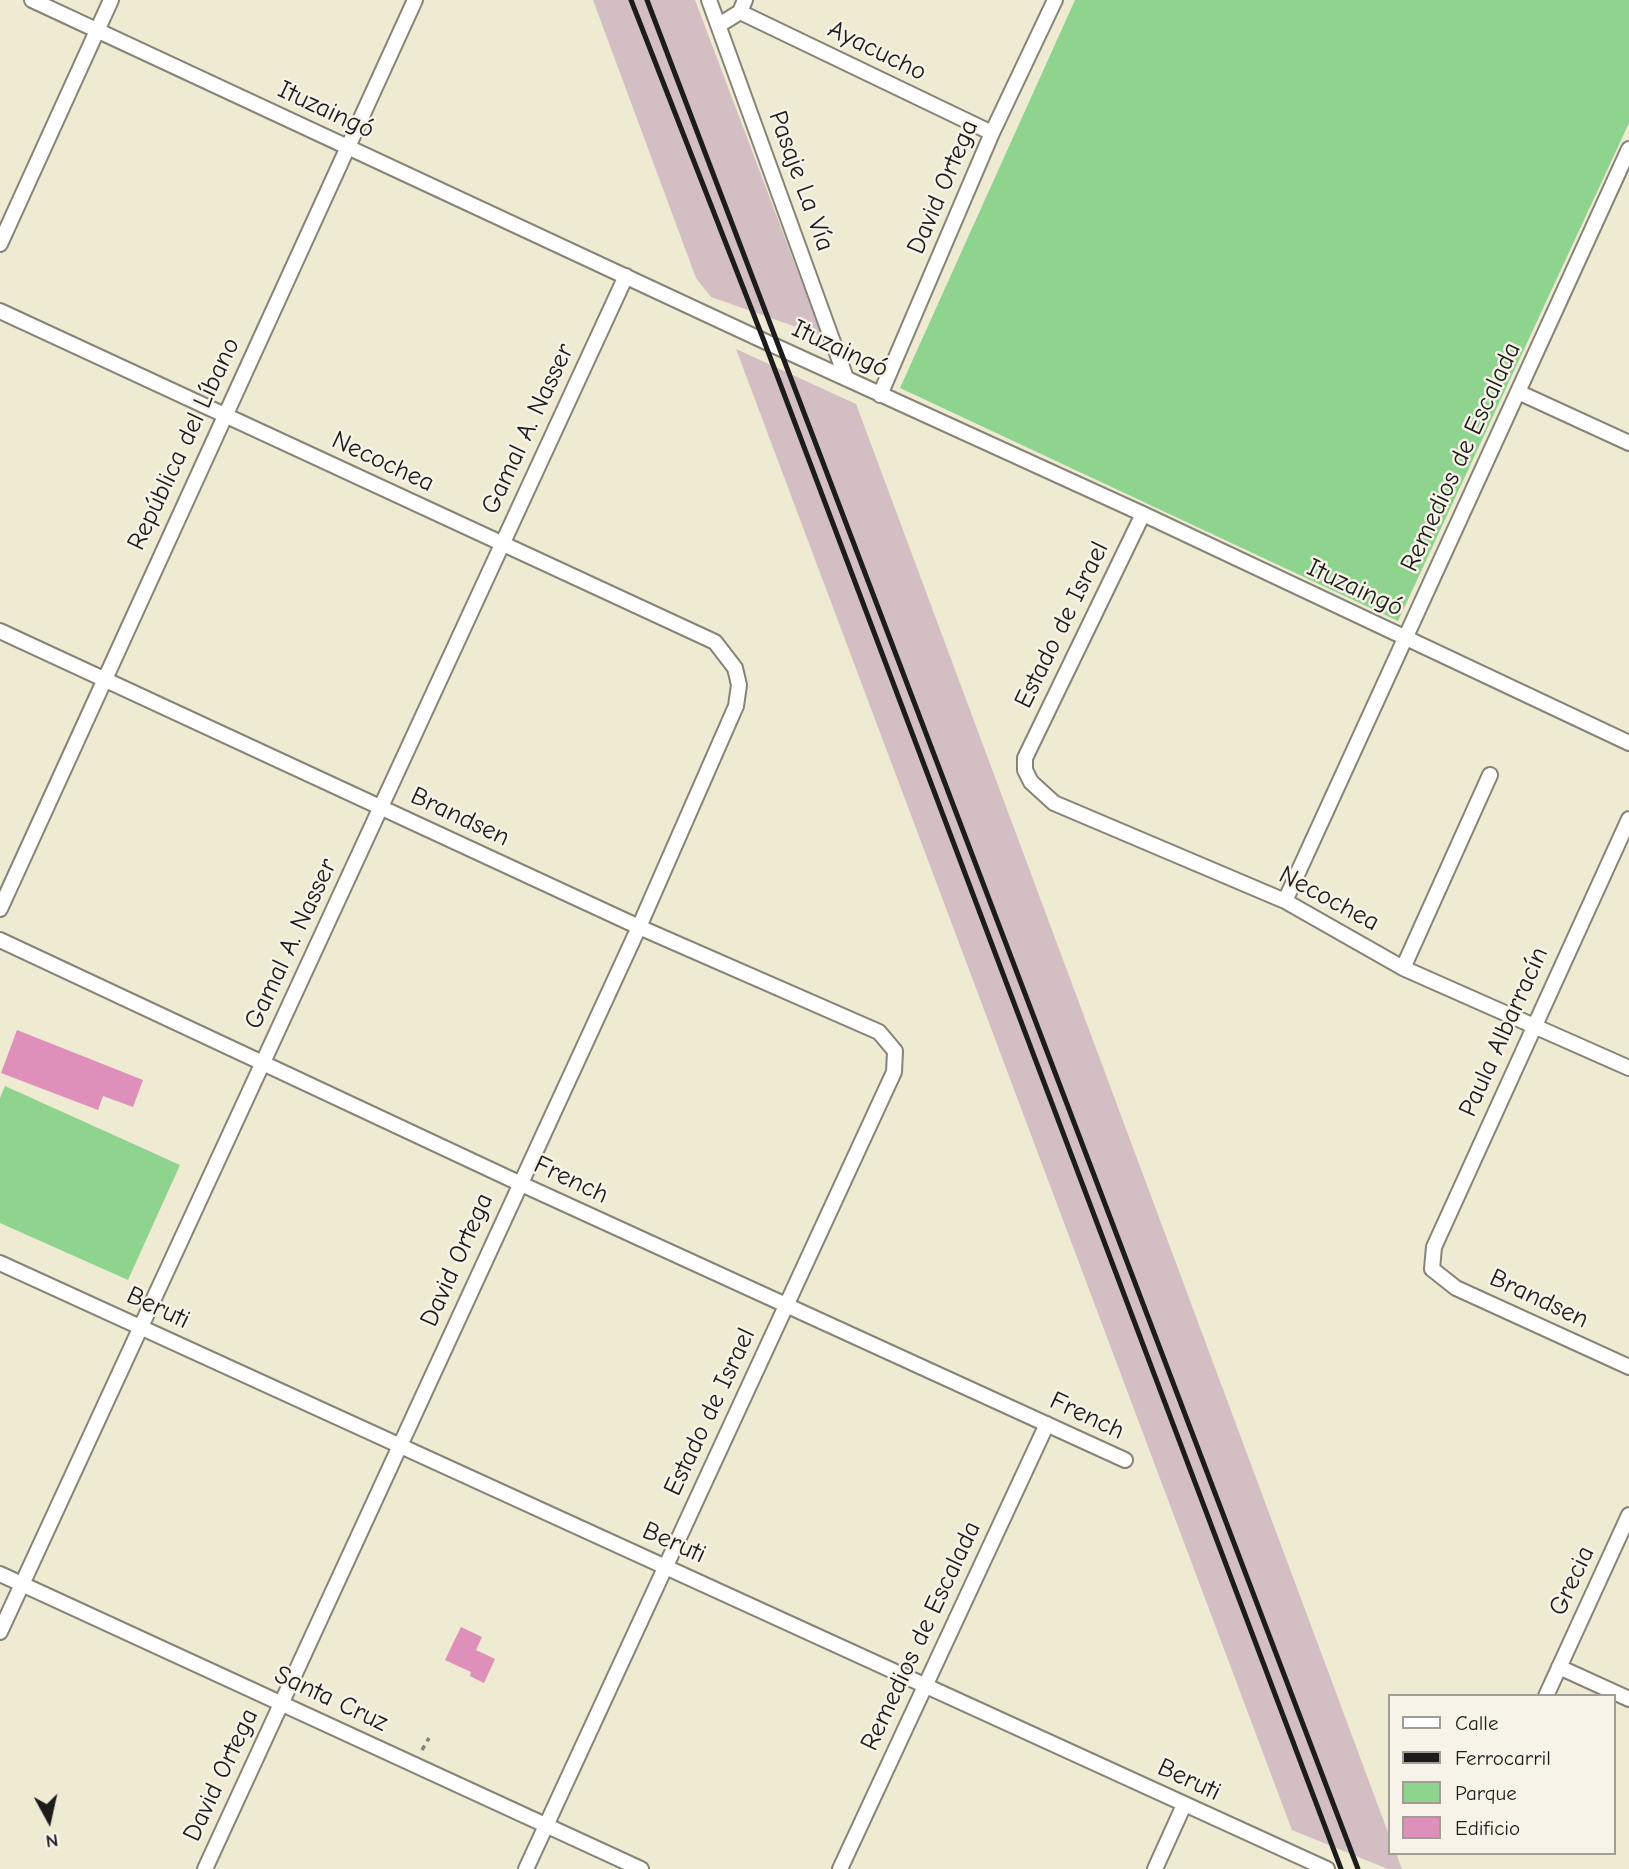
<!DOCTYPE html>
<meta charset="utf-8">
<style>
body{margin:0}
#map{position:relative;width:1629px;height:1869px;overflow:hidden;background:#efead2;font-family:"Comic Neue",sans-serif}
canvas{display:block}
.legend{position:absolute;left:1388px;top:1694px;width:228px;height:161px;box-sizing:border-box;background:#f7f3e8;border:2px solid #9f9d96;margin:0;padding:9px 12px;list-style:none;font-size:21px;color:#1c1c1c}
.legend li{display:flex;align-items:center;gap:14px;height:35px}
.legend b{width:35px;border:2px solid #9f9d96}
.north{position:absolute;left:14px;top:1785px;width:70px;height:70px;-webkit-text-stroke:5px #f7f3e8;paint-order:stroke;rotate:172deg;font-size:19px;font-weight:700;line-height:28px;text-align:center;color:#1c1c1c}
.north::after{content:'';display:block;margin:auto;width:24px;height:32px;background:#1c1c1c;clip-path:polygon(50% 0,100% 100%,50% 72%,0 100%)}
</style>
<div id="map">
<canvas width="1629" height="1869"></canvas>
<ul class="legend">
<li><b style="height:9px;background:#fff"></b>Calle</li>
<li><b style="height:9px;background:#1c1c1c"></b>Ferrocarril</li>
<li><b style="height:19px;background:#8fd48e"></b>Parque</li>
<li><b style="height:19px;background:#de90ba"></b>Edificio</li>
</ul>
<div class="north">N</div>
</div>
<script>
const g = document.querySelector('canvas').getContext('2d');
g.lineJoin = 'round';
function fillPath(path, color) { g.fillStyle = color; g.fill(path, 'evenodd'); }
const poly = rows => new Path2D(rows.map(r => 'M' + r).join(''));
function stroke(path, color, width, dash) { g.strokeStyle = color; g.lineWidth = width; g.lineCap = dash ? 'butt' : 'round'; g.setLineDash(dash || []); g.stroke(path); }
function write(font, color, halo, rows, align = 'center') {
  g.font = font + ' "Comic Neue",sans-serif'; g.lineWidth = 5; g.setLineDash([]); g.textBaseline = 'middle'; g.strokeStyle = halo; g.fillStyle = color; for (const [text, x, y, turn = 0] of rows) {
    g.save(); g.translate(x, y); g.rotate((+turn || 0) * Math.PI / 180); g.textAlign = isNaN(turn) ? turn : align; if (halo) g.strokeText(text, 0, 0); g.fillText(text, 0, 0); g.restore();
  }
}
fillPath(poly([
 [593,0,695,0,822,336,711,297,696,278],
 [736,349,856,404,1389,1835,1389,1853,1396,1853,1402,1869,1388,1869,1292,1830]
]), '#d2bec3');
fillPath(poly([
 [1075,0,1629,0,1629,123,1398,621,900,388],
 [5,1086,180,1165,128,1280,0,1223,0,1098]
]), '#8fd48e');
fillPath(poly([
 [17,1030,143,1080,133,1107,103,1096,98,1110,1,1073],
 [461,1627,482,1637,476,1650,495,1659,484,1683,470,1676,471,1672,445,1660]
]), '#de90ba');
const minor = poly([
 [32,0,764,341,1143,514,1629,743],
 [709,0,846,378],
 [740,12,992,133],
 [719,25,740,12,745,0],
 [0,244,111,0],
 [0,311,715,642,735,668,739,685,736,706,639,927,205,1869],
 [1518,392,1629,443],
 [880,395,992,133,1055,0],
 [1143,514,1025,758,1025,770,1031,782,1054,803,1285,901,1403,968,1629,1068],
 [0,631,639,927,879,1032,895,1051,894,1072,526,1869],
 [1629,819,1434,1247,1432,1269,1456,1288,1629,1367],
 [1285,901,1629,149],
 [0,909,415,0],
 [0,940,519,1183,1125,1460],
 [1403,968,1490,775],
 [0,1263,1327,1869],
 [0,1574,641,1869],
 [0,1632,626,276],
 [1559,1667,1629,1699],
 [1546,1696,1629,1515],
 [840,1869,1047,1424],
 [1155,1869,1184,1805]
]);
stroke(minor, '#868377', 18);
stroke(poly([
 [422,1750,429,1738]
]), '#868377', 3.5, [5, 5]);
stroke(minor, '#fff', 14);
stroke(poly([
 [631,0,764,341,1341,1869],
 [647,0,1358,1869]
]), '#1c1c1c', 5);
write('26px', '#1c1c1c', '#f7f3e8', [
 ["Ayacucho",877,51,26],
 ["Ituzaingó",326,110,25],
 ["Pasaje La Vía",801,181,70],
 ["David Ortega",943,187,-67],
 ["Ituzaingó",840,349,25],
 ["Gamal A. Nasser",528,429,-65],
 ["República del Líbano",184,444,-65],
 ["Remedios de Escalada",1461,457,-65],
 ["Necochea",383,462,25],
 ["Ituzaingó",1355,588,25],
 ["Estado de Israel",1062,625,-64],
 ["Brandsen",460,817,25],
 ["Necochea",1329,899,28],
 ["Gamal A. Nasser",291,944,-65],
 ["Paula Albarracín",1504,1032,-66],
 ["French",571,1180,25],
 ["David Ortega",457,1260,-66],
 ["Brandsen",1539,1299,25],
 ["Beruti",158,1308,25],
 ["Estado de Israel",710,1412,-65],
 ["French",1087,1416,25],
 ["Beruti",674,1543,24],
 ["Grecia",1572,1581,-65],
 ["Remedios de Escalada",921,1636,-65],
 ["Santa Cruz",331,1699,25],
 ["David Ortega",221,1775,-65],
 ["Beruti",1189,1780,25]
]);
</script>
